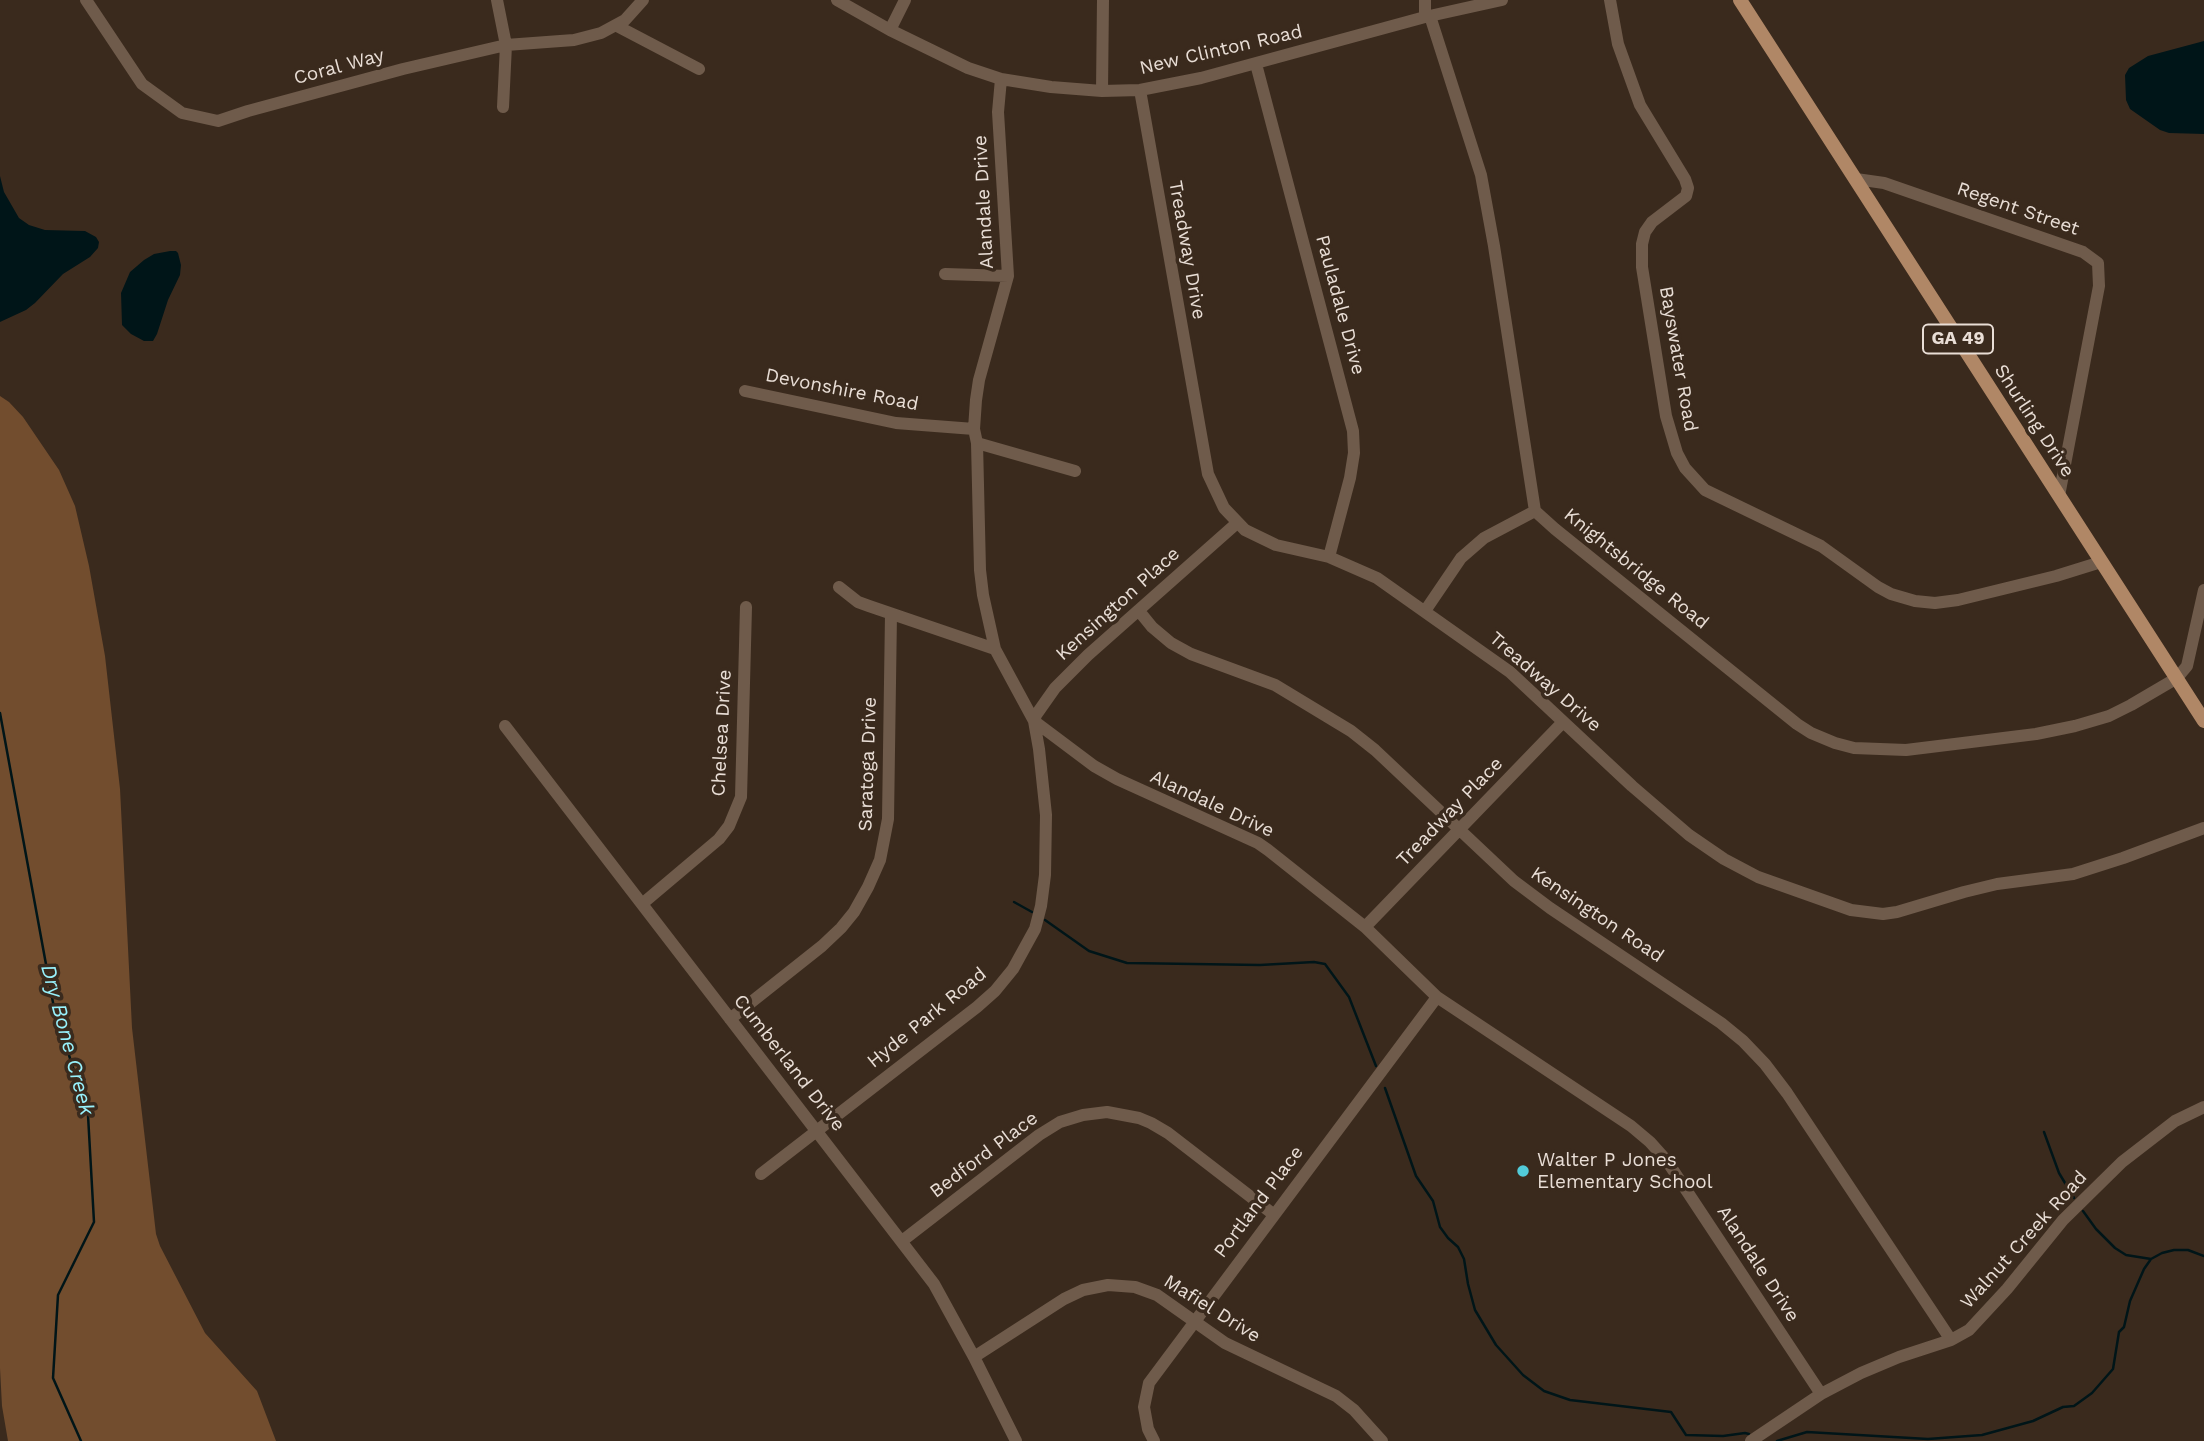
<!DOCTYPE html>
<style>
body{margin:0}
canvas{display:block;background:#3a2a1d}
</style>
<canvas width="2204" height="1441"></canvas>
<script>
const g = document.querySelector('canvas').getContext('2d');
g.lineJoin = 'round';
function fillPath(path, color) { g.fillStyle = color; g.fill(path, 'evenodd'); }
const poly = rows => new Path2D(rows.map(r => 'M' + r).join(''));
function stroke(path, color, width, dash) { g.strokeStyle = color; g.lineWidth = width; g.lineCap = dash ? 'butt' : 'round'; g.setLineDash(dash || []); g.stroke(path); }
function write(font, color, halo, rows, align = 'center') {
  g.font = font + ' "Work Sans",sans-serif'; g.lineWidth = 7; g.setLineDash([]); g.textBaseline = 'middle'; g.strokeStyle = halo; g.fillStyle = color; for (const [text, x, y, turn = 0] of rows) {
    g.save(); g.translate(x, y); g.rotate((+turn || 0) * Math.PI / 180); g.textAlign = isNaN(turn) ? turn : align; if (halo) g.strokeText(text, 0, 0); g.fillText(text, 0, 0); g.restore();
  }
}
fillPath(poly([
 [0,396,9,402,23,417,59,470,75,506,89,566,105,656,120,789,132,1028,156,1234,160,1246,205,1333,257,1391,276,1441,8,1441,2,1406,0,1368]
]), '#724d2e');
fillPath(poly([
 [2204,41,2204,134,2169,133,2160,130,2130,109,2126,100,2125,75,2129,68,2148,56],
 [0,133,0,176,4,192,19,218,29,225,45,230,85,231,96,237,99,242,98,248,90,257,63,274,35,303,26,310,0,322],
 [170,251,176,251,178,253,181,265,180,275,168,300,157,334,153,341,144,341,131,334,122,325,121,293,130,272,144,260,154,254]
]), '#001518');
stroke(poly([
 [0,713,54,1008,88,1115,94,1222,58,1295,53,1378,81,1441],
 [1014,902,1032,912],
 [1045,920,1089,951,1127,963,1260,965,1314,962,1325,964,1349,997,1376,1066],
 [1385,1088,1416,1176,1433,1201,1440,1227,1448,1238,1458,1247,1464,1259,1468,1284,1475,1310,1496,1345,1523,1375,1544,1391,1570,1400,1671,1412,1686,1435,1723,1436,1745,1433,1749,1434],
 [2044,1132,2059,1173,2074,1198],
 [2083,1211,2096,1229,2115,1248,2126,1255,2151,1259],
 [1777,1441,1807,1432,1928,1439,1982,1435,2033,1421,2063,1407,2074,1406,2092,1393,2113,1369,2119,1332,2124,1327,2130,1301,2144,1269,2151,1259,2162,1253,2174,1250,2188,1250,2204,1256]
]), '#001518', 2.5);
stroke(poly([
 [86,0,142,84,182,113,218,121,248,111,403,69,506,45,574,40,601,33,625,20,643,0],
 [497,0,506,45,503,107],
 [837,0,890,30,968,68,1001,79,1051,87,1102,91,1140,90,1201,78,1425,17,1502,0],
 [1425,0,1425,17],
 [1610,0,1618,44,1640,105,1685,179,1688,188,1686,196,1652,222,1645,232,1642,244,1642,267,1666,416,1677,453,1685,468,1705,490,1821,546,1878,587,1891,594,1915,601,1935,603,1958,600,2056,576,2101,562],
 [1430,16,1481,175,1494,246,1535,511,1555,529,1797,724,1811,733,1835,743,1854,748,1906,750,2036,734,2075,726,2109,716,2131,705,2177,678,2187,666,2204,590],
 [617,26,699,69],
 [890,30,905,0],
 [1256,64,1353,431,1354,453,1350,478,1329,557],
 [1001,79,998,112,1008,276,979,380,976,400,974,429,977,443,980,570,983,595,995,649,1034,721,1094,766,1117,779,1258,843,1268,850,1365,927,1437,997,1631,1126,1650,1142,1667,1161,1821,1394],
 [1140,90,1208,474,1224,508,1245,530,1276,545,1329,557,1377,578,1510,672,1632,786,1689,835,1724,859,1758,877,1851,910,1883,914,1897,912,1964,892,1997,884,2073,874,2123,858,2204,828],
 [1102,91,1103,0],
 [1856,179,1884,183,2083,252,2098,263,2099,286,2059,496],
 [945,274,1008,276],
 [745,391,896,423,974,429],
 [977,443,1075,471],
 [839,587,858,602,869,606,995,649],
 [1139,611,1152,627,1171,643,1191,654,1275,685,1351,731,1375,750,1514,881,1550,908,1721,1023,1743,1041,1765,1064,1787,1093,1951,1340],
 [1425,611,1461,558,1484,538,1535,511],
 [505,726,934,1284,974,1357,1016,1441],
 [642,904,719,839,729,826,741,797,746,607],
 [1365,927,1563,722],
 [730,1019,822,946,841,928,854,912,868,887,880,860,888,819,891,614],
 [761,1174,977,1007,995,991,1013,969,1035,929,1041,906,1045,875,1046,815,1039,749,1034,721,1036,715,1055,688,1088,655,1237,523],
 [902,1241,1039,1135,1060,1122,1083,1115,1107,1112,1139,1118,1151,1123,1168,1133,1273,1214],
 [974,1357,1064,1299,1083,1290,1108,1285,1135,1287,1157,1295,1225,1343,1336,1396,1354,1410,1382,1441],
 [1154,1441,1148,1429,1144,1407,1149,1383,1437,997],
 [1751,1441,1821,1394,1861,1373,1899,1357,1951,1340,1969,1330,2007,1289,2063,1220,2122,1162,2175,1121,2204,1107]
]), '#6f5b4b', 12);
stroke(poly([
 [1740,0,2204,721]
]), '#b08766', 14);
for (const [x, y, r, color] of [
 [1523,1171,7,"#52cbd9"]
]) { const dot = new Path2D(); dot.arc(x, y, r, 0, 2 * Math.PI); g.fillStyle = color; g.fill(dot); stroke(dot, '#3a2a1d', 2.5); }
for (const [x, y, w] of [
 [1958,339,70]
]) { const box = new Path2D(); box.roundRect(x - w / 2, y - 14.5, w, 29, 5); g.fillStyle = '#3a2a1d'; g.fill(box); stroke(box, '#e9ded6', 2); }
write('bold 18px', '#e9ded6', null, [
 ["GA 49",1958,339]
]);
write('19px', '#e9ded6', '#3a2a1d', [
 ["New Clinton Road",1221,50,-13],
 ["Coral Way",339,67,-15],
 ["Alandale Drive",984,202,-93],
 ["Regent Street",2018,209,19],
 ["Treadway Drive",1187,250,80],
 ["Pauladale Drive",1340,305,75],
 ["Bayswater Road",1678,359,80],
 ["Devonshire Road",842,390,11],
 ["Shurling Drive",2034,421,57],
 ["Knightsbridge Road",1636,569,39],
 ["Kensington Place",1118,604,-42],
 ["Treadway Drive",1545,682,41],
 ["Chelsea Drive",722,733,-87],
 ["Saratoga Drive",868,764,-88],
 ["Alandale Drive",1212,804,25],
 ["Treadway Place",1450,812,-46],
 ["Kensington Road",1597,915,34],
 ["Hyde Park Road",927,1018,-39],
 ["Cumberland Drive",789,1063,52],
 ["Bedford Place",984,1155,-37],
 ["Portland Place",1259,1202,-53],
 ["Walnut Creek Road",2024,1240,-48],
 ["Alandale Drive",1758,1264,57],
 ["Mafiel Drive",1212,1309,32]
]);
write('19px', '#e9ded6', '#3a2a1d', [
 ["Walter P Jones",1537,1160],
 ["Elementary School",1537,1182]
], 'left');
write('italic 21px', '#98f2fd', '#3a2a1d', [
 ["Dry Bone Creek",67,1040,75]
]);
</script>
